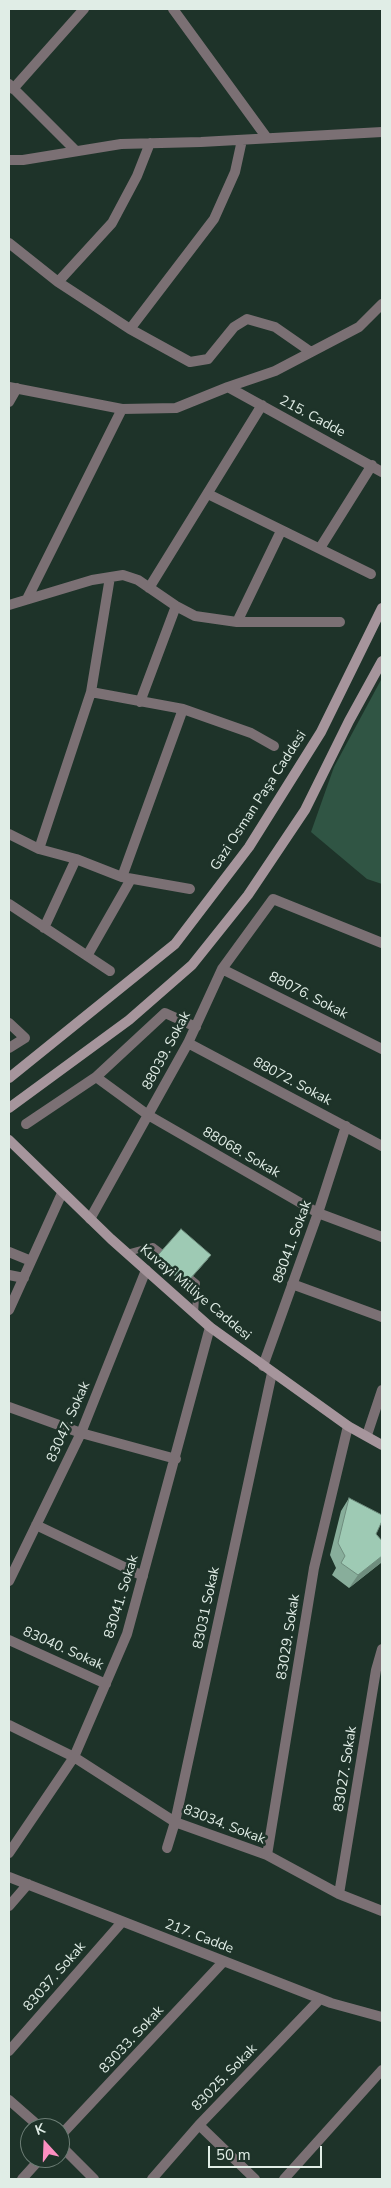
<!DOCTYPE html>
<meta charset="utf-8">
<style>
body{margin:0}
#map{position:relative;width:391px;height:2188px;overflow:hidden;background:#1e3329;font-family:"Nunito Sans",sans-serif}
canvas{display:block}
.frame{position:absolute;inset:0;border:10px solid #e0ede6;pointer-events:none}
.north{position:absolute;left:20px;top:2118px;width:50px;height:50px;box-sizing:border-box;background:#1e3329;border:1px solid #6c7d75;border-radius:50%;rotate:340deg;font-size:14px;font-weight:700;line-height:20px;text-align:center;color:#e0ede6}
.north::after{content:'';display:block;margin:auto;width:18px;height:22px;background:#fc8fc1;clip-path:polygon(50% 0,100% 100%,50% 72%,0 100%)}
.scale{position:absolute;left:208px;top:2146px;width:114px;height:22px;box-sizing:border-box;border:2px solid #e0ede6;border-top:0;padding-left:6px;font-size:15px;line-height:18px;white-space:nowrap;color:#e0ede6;-webkit-text-stroke:4px #1e3329;paint-order:stroke}
</style>
<div id="map">
<canvas width="391" height="2188"></canvas>
<div class="frame"></div>
<div class="north">K</div>
<div class="scale">50 m</div>
</div>
<script>
const g = document.querySelector('canvas').getContext('2d');
g.lineJoin = 'round';
function fillPath(path, color) { g.fillStyle = color; g.fill(path, 'evenodd'); }
const poly = rows => new Path2D(rows.map(r => 'M' + r).join(''));
function stroke(path, color, width, dash) { g.strokeStyle = color; g.lineWidth = width; g.lineCap = dash ? 'butt' : 'round'; g.setLineDash(dash || []); g.stroke(path); }
function write(font, color, halo, rows, align = 'center') {
  g.font = font + ' "Nunito Sans",sans-serif'; g.lineWidth = 5; g.setLineDash([]); g.textBaseline = 'middle'; g.strokeStyle = halo; g.fillStyle = color; for (const [text, x, y, turn = 0] of rows) {
    g.save(); g.translate(x, y); g.rotate((+turn || 0) * Math.PI / 180); g.textAlign = isNaN(turn) ? turn : align; if (halo) g.strokeText(text, 0, 0); g.fillText(text, 0, 0); g.restore();
  }
}
fillPath(poly([
 [382,678,382,884,367,879,311,832,334,767]
]), '#305544');
stroke(poly([
 [127,1253,153,1246,166,1256],
 [185,1273,197,1283,195,1313]
]), '#7b7074', 6);
stroke(poly([
 [173,9,267,138],
 [9,84,76,151],
 [13,89,84,9],
 [9,160,23,160,121,144,201,142,382,132],
 [9,243,58,282,130,329,190,362,208,359,234,327,247,319,275,327,311,352],
 [58,282,112,223,137,176,150,143],
 [130,329,214,219,235,172,242,140],
 [9,387,122,409,176,408,228,387,275,371,359,327,382,304],
 [228,387,382,472],
 [9,402,17,388],
 [208,494,371,574],
 [320,548,372,465],
 [149,588,262,405],
 [27,599,122,409],
 [9,605,92,580,123,575,138,580,176,606,195,616,237,622,340,622],
 [237,622,281,531],
 [91,692,183,709,251,733,274,746],
 [140,702,176,606],
 [9,834,39,849,76,859,122,877,190,889],
 [39,849,91,692,110,577],
 [122,877,183,709],
 [9,904,110,971],
 [44,928,76,859],
 [87,956,131,879],
 [222,969,382,1049],
 [9,1023,25,1038,9,1048],
 [188,1043,382,1146],
 [96,1077,148,1115,318,1213,382,1237],
 [26,1124,96,1077,165,1013,196,1027],
 [90,1219,188,1043,222,969,273,899,382,943],
 [9,1252,31,1261],
 [9,1275,24,1278],
 [292,1284,382,1317],
 [9,1310,62,1193],
 [263,1366,318,1213,346,1126],
 [9,1407,81,1433,176,1459],
 [367,1435,382,1390],
 [36,1525,143,1576],
 [9,1581,81,1433,146,1270],
 [9,1640,106,1684],
 [9,1725,74,1757,175,1822,267,1855,339,1894,382,1911],
 [167,1848,175,1822,272,1373],
 [9,1853,74,1757,127,1634,210,1327],
 [267,1855,314,1568,348,1426],
 [9,1877,331,2003,382,2017],
 [339,1894,376,1670,382,1649],
 [9,1906,28,1884],
 [9,2051,122,1922],
 [9,2100,41,2128],
 [199,2125,255,2179],
 [60,2136,223,1962],
 [60,2145,94,2179],
 [22,2179,41,2158],
 [152,2179,199,2125,320,1999],
 [284,2179,382,2070]
]), '#7b7074', 10);
stroke(poly([
 [9,1078,175,944,249,847,321,732,382,608],
 [9,1108,129,1020,192,965,248,895,305,810,349,721,382,661],
 [9,1140,111,1239,210,1327,348,1426,382,1445]
]), '#a6959c', 10);
fillPath(poly([
 [158,1255,208,1259,185,1285,156,1259],
 [349,1498,376,1534,382,1541,382,1562,349,1588,332,1575,336,1568,330,1555,341,1511]
]), '#88ae9b');
fillPath(poly([
 [382,1556,382,1562,349,1588,358,1575]
]), '#6f8d7e');
const building = poly([
 [181,1229,211,1255,188,1281,158,1255,181,1229],
 [349,1498,382,1515,382,1521,376,1534,382,1541,382,1556,358,1575,341,1563,345,1556,338,1543,349,1498]
]);
fillPath(building, '#9ecab4');
stroke(building, '#6f8d7e', 1);
write('14px', '#e0ede6', '#1e3329', [
 ["215. Cadde",312,417,28],
 ["Gazi Osman Paşa Caddesi",259,801,-57],
 ["88076. Sokak",308,996,27],
 ["88039. Sokak",167,1051,-62],
 ["88072. Sokak",292,1082,28],
 ["88068. Sokak",241,1153,30],
 ["88041. Sokak",293,1242,-70],
 ["Kuvayi Milliye Caddesi",195,1293,40],
 ["83047. Sokak",69,1422,-66],
 ["83041. Sokak",122,1597,-73],
 ["83031 Sokak",207,1608,-78],
 ["83029. Sokak",289,1637,-81],
 ["83040. Sokak",63,1649,24],
 ["83027. Sokak",346,1769,-81],
 ["83034. Sokak",224,1825,21],
 ["217. Cadde",199,1937,21],
 ["83037. Sokak",55,1977,-49],
 ["83033. Sokak",132,2040,-47],
 ["83025. Sokak",225,2078,-46]
]);
</script>
